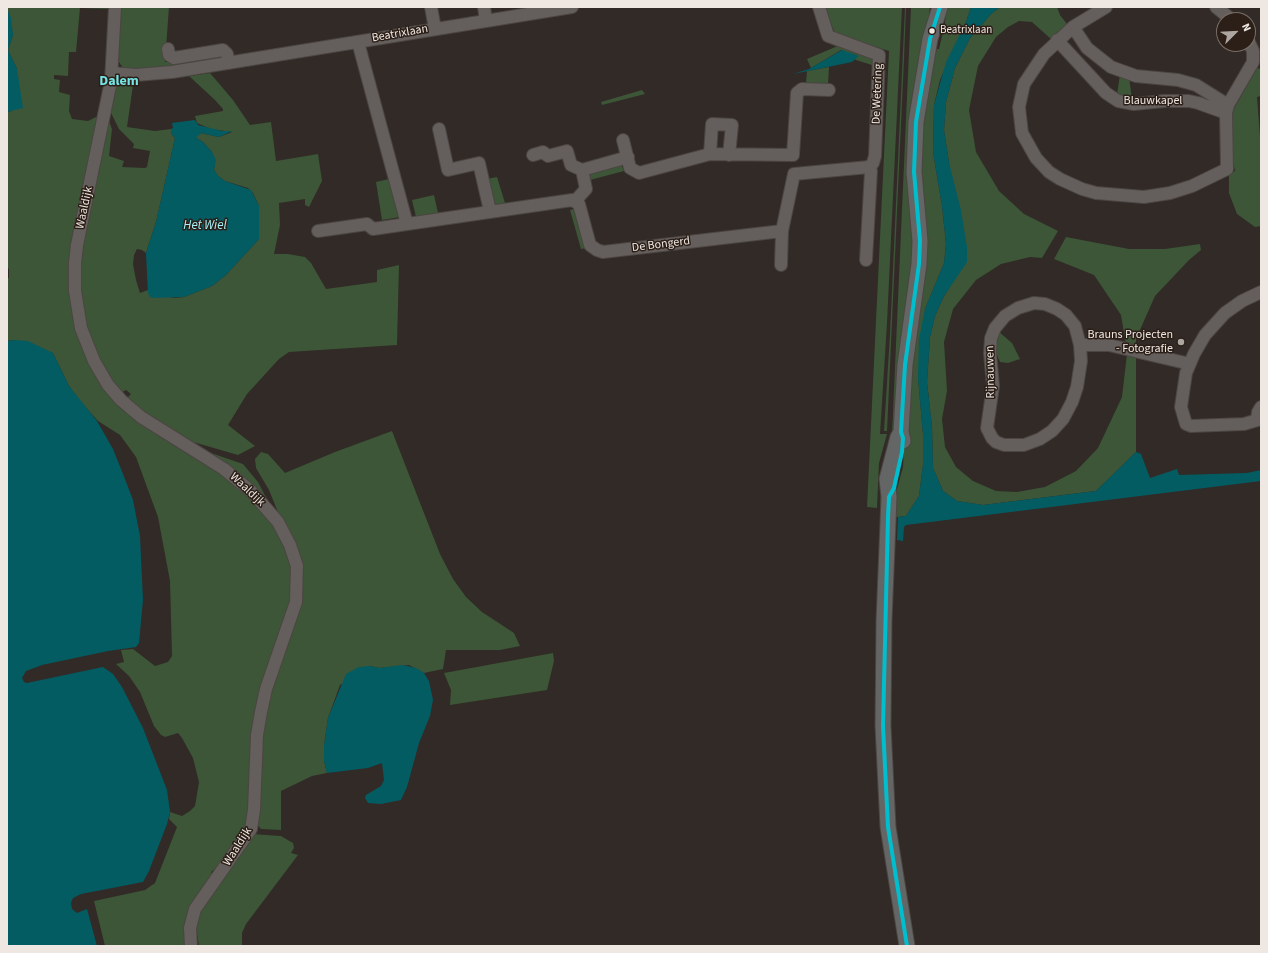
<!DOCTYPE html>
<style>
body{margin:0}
#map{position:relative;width:1268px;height:953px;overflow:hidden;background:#312a26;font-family:"Source Sans 3",sans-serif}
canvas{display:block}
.frame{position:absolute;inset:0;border:8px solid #efe7e2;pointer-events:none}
.north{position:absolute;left:1216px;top:12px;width:40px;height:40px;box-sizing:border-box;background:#2b1f17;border:1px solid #796f68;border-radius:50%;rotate:66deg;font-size:11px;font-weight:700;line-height:16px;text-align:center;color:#efe7e2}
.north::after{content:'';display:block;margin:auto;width:14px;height:18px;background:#aca5a0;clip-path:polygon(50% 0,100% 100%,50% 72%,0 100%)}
</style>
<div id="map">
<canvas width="1268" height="953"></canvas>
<div class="frame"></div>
<div class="north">N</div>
</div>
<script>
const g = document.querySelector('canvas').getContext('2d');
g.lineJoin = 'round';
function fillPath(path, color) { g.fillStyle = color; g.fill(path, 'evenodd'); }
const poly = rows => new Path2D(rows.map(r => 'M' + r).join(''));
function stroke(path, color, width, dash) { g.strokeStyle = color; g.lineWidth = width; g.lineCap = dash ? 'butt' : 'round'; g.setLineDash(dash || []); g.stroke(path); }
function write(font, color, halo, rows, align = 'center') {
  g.font = font + ' "Source Sans 3",sans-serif'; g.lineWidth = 3; g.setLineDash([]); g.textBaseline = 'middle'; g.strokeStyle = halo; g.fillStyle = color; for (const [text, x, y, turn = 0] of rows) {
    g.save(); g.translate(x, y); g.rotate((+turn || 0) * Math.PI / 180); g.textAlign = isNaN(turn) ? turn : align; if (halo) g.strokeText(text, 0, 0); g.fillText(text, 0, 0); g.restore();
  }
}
fillPath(poly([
 [7,7,112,7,112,9,80,8,76,52,69,52,68,76,54,75,54,79,60,80,59,92,70,95,69,111,72,119,88,121,96,117,102,117,72,287,101,379,205,460,266,511,291,554,295,587,264,688,249,821,222,864,211,872,213,875,188,946,105,946,94,901,145,890,155,883,177,827,169,819,170,812,182,816,190,811,195,806,199,782,193,758,182,738,178,733,165,737,161,735,154,726,140,692,129,676,116,664,124,662,121,650,133,649,155,666,168,662,172,656,170,581,158,517,136,457,120,435,98,421,80,401,69,386,53,353,14,340,7,341,7,278,9,278,9,269,7,267,7,112,12,111,17,69,8,50,13,35],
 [119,7,175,7,169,7,165,62,201,61,220,58,220,61,153,70,123,68,117,59],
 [825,7,902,7,887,323,880,434,887,434,879,463,877,508,867,507,889,51,835,34],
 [905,7,906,7,904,59,887,431,884,431,890,334],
 [911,7,930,7,925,43,915,228,897,429,884,509,880,508,882,474,892,434],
 [946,7,971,7,966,22,940,80,934,105,933,152,942,206,946,244,944,263,925,309,918,378,923,434,923,465,919,496,906,516,898,517,892,516,894,500,903,467,918,139,931,67,937,49,939,49,945,23],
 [1000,7,1057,7,1060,15,1067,24,1051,39,1032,22,1019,21,1008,27,996,37,978,66,969,110,976,152,999,191,1024,214,1058,231,1042,258,1030,257,1001,264,976,280,953,309,944,342,947,391,942,419,945,447,956,467,973,481,996,491,1017,492,1045,487,1076,471,1098,448,1122,397,1127,354,1136,356,1136,452,1096,491,983,505,957,501,943,491,933,468,932,427,927,382,930,337,935,316,944,296,966,262,949,163,944,130,946,102,955,68,970,38,991,14],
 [840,45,873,58,872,65,856,60,841,50,811,68,807,59],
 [829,67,828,85,806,83,807,71],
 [1257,68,1261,69,1261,96,1257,97,1261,149,1261,226,1255,227,1237,214,1229,193,1229,174,1235,171,1231,153,1231,114],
 [210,73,233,100,250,125,271,122,276,161,318,154,322,181,309,207,305,205,305,199,279,203,280,225,274,254,288,254,305,257,311,263,326,289,377,282,377,270,399,265,397,345,289,352,279,359,247,394,228,425,255,446,238,455,186,440,125,400,131,394,126,390,121,393,110,381,88,339,78,270,109,121,112,129,109,156,124,161,122,167,145,168,147,167,150,151,133,148,134,144,119,129,110,111,116,82,120,79,134,78,127,127,155,131,171,129,171,133,175,138,156,222,146,253,142,250,137,249,134,255,133,264,136,280,140,293,148,290,148,293,175,298,184,297,212,286,226,275,259,239,259,206,253,193,248,188,225,181,218,176,214,170,215,164,212,152,203,142,196,138,196,136,201,133,219,137,232,132,211,129,197,123,195,116,223,111,223,109,215,100,189,76],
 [1120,74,1129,77,1132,99,1117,95],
 [642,90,645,94,602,105,601,102],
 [621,164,624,171,590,180,587,174],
 [497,177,505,203,493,206,486,179],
 [389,179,400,217,382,220,376,182],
 [434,195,438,213,416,217,412,200],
 [574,209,586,248,581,249,570,210],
 [1066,237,1129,249,1165,249,1200,244,1201,250,1189,260,1155,296,1136,339,1136,346,1126,345,1121,315,1094,275,1054,259],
 [998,331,1012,343,1020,359,1008,363,1000,362,997,355,997,339,995,338],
 [392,431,440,554,453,579,466,597,482,612,514,633,520,646,500,650,446,650,443,669,424,673,409,665,379,668,370,666,340,685,328,718,324,746,324,761,327,773,312,776,281,791,281,830,261,829,257,824,265,709,300,597,281,520,269,490,256,468,255,459,261,452,268,454,285,473,335,452],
 [208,452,243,464,258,482,271,507],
 [553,653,554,661,547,690,450,705,451,690,444,673],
 [252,834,281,836,293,843,294,848,291,853,298,855,246,924,242,933,242,946,199,946,196,927,198,910]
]), '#3c5637');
fillPath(poly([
 [971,7,1000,7,991,14,970,38,955,68,946,102,944,130,949,163,961,210,967,247,967,262,944,296,935,316,930,337,927,382,932,427,933,468,943,491,957,501,983,505,1096,491,1136,452,1141,454,1150,478,1177,469,1179,475,1247,473,1261,470,1261,481,906,525,904,527,903,541,897,540,898,517,906,516,919,496,923,465,923,434,918,378,919,339,925,309,944,263,946,244,942,206,933,152,934,105,946,62,966,22],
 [7,8,11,18,13,35,8,50,17,69,23,108,7,112],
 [842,50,859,56,852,62,793,74,809,69],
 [195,120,198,125,222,131,232,131,219,137,201,133,196,138,203,142,212,152,216,160,214,170,218,176,225,181,251,190,259,206,259,239,226,275,212,286,184,297,154,298,150,297,148,293,146,253,156,222,175,138,171,133,171,129,173,128,172,123],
 [14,340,28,341,53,353,69,386,97,421,113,449,123,474,133,500,140,536,143,600,139,643,136,647,108,651,42,665,26,671,22,678,24,682,27,683,103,667,113,674,122,687,143,728,167,790,170,812,167,824,149,871,143,882,81,894,73,898,71,903,72,909,77,913,87,909,97,946,7,946,7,341],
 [403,665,416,668,424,673,429,681,433,700,430,716,419,743,407,787,401,800,381,804,368,803,365,798,366,795,381,786,384,780,382,763,368,768,327,773,324,761,324,746,328,718,346,674,359,667,370,666,379,668]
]), '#045c63');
const minor = poly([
 [115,7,111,81,77,245,75,263,75,291,81,328,94,361,108,385,121,400,141,417,224,469,252,492,278,522,290,545,297,566,296,602,266,689,261,712,257,735,254,810,251,829,195,909,190,928,191,946],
 [431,7,435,29],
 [484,7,486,21],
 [1106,7,1073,27,1044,54,1024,84,1019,107,1022,133,1036,158,1049,172,1060,179,1082,189,1096,193,1144,197,1170,193,1192,186,1227,169,1226,113,1228,105,1253,62,1253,51,1248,40],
 [1216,7,1232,20],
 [1073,27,1087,48,1111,67,1136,76,1178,80,1196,85,1228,105],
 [1057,40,1106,93,1118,101,1134,104,1164,101,1189,101,1198,103,1226,113],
 [168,49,169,55,174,58,223,50,227,54,229,63],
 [112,73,136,75,172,72,572,7],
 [439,129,448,170,479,163,490,211],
 [623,140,630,168,639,173,710,154,793,155,797,93,802,89,829,90],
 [710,154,712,124,732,125,729,155],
 [533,155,543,152,548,156,567,151,571,165,582,170],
 [582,170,628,157],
 [575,201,586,189,582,170],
 [407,224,572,200,579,204,590,245,597,250,603,252,782,231],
 [318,231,367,224,373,229,407,224,358,42],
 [866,260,871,171,869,167],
 [781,265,782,231,794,174,869,167,873,163,875,156,879,55,828,36,819,7],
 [1261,292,1242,301,1225,313,1205,335,1194,354,1186,373,1181,407,1186,424,1191,426,1244,424,1261,419],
 [1034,303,1045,304,1057,309,1066,315,1075,326,1080,345,1081,361,1077,387,1072,402,1063,419,1052,431,1040,439,1024,445,1004,445,996,442,992,438,987,428,993,386,990,353,991,338,995,328,1005,316,1018,308,1034,303],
 [1080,345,1109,345,1190,364],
 [1257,420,1258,412,1261,407]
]);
const major = poly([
 [901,432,898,437,887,479,889,497,884,621,883,726,888,827,907,946],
 [903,441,901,432,905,365,919,264,920,241,914,172,916,122,930,39,940,7]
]);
stroke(minor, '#4c4542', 14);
stroke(major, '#4c4542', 17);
stroke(minor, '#645f5c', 12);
stroke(major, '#636665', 15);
stroke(poly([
 [907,946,888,827,883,726,888,517,889,497,894,488,902,452,903,438,901,432,905,365,919,264,920,241,914,172,916,122,930,39,940,7]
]), '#00becd', 4);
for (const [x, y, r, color] of [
 [932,31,3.5,"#efe7e2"],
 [1181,342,4,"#aca5a0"]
]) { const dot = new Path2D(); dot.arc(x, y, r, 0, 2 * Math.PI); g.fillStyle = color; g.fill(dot); stroke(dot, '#2b1f17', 1.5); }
write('11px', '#efe7e2', '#2b1f17', [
 ["Beatrixlaan",940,31]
], 'left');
write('12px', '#efe7e2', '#2b1f17', [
 ["Beatrixlaan",400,34,-10],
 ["De Wetering",878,94,-88],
 ["Blauwkapel",1153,101],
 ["Waaldijk",85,208,-78],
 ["De Bongerd",661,245,-7],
 ["Rijnauwen",991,372,-91],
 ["Waaldijk",247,490,43],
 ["Waaldijk",238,847,-58]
]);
write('12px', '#efe7e2', '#2b1f17', [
 ["Brauns Projecten",1173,335],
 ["- Fotografie",1173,349]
], 'right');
write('italic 13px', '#a5f1f9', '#2b1f17', [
 ["Het Wiel",205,226]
]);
write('bold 14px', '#76e3e4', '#2b1f17', [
 ["Dalem",119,82]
]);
</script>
